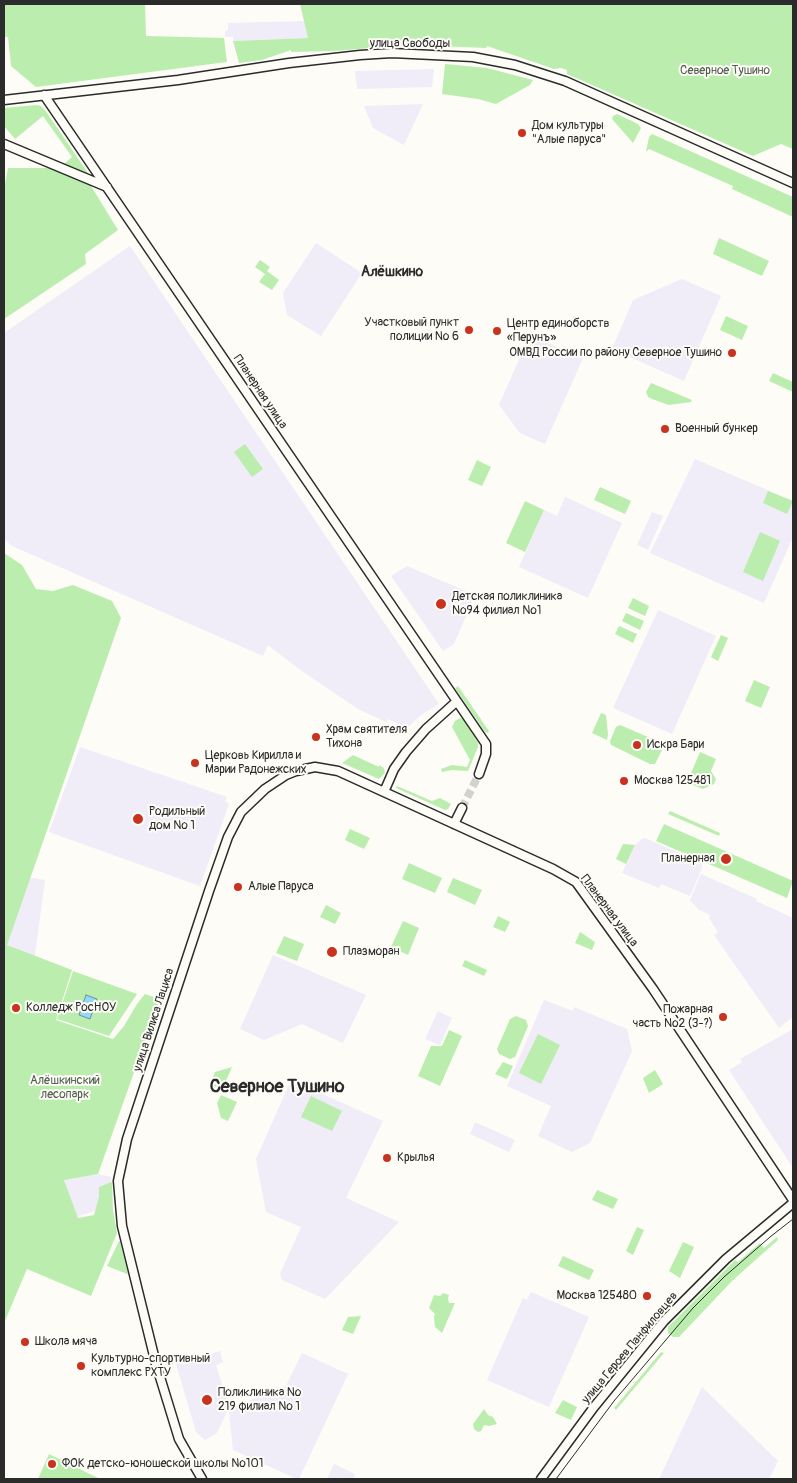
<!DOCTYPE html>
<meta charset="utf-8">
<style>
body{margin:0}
#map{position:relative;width:797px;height:1483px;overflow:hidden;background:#fdfcf7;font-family:Pangolin,sans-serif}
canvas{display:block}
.frame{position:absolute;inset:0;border:5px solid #2b2b2b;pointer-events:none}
</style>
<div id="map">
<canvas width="797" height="1483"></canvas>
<div class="frame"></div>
</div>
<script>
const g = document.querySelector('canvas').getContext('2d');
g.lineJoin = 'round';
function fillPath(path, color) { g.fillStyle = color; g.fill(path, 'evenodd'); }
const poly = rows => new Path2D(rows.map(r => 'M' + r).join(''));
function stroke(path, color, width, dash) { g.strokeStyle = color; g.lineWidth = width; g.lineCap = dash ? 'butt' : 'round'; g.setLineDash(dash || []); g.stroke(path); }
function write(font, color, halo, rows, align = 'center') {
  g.font = font + ' Pangolin,sans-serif'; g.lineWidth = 4; g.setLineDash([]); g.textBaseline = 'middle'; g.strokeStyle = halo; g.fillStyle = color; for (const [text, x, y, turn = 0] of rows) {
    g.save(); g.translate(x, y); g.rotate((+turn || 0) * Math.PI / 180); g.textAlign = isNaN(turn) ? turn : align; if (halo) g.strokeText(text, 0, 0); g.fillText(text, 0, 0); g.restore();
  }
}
fillPath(poly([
 [305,21,308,38,233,41,233,37,225,37,225,31,228,30,228,23],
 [434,69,432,87,357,89,355,71],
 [423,104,404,145,373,128,364,106],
 [316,243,362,273,321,336,287,315,283,293],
 [130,246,439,704,421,715,407,728,388,719,386,722,358,709,299,669,268,645,263,656,12,546,4,539,4,333],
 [682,279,721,296,684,381,612,349,633,300],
 [530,335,583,358,545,444,520,433,499,405],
 [695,459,793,501,793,537,764,603,650,553],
 [565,497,622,523,588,598,519,567,544,510,557,516],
 [652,512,663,516,648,550,637,545],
 [407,566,475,595,454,644,443,651,391,576],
 [658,610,716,636,672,734,613,708],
 [80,747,227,797,225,801,229,804,200,886,49,832],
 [645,838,702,863,702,868,690,896,661,884,659,888,622,873,635,845,642,839],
 [701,874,757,899,756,901,793,918,793,1017,779,1028,714,935,718,932,709,918,710,915,698,909,690,900],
 [26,877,45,880,20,1066,4,1063,4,901],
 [273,955,366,995,343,1043,302,1024,264,1040,240,1029],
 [544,1000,573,1011,574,1007,627,1029,632,1051,590,1143,572,1152,538,1136,551,1106,507,1086],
 [438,1011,452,1018,440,1045,425,1039],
 [793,1029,793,1168,729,1070,742,1062,740,1059],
 [291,1080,383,1121,346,1198,399,1222,325,1299,282,1280,280,1274,301,1227,266,1212,257,1165,256,1159],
 [475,1122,515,1140,509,1152,470,1134],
 [98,1174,111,1177,111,1182,99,1187,103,1208,76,1217,64,1179],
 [531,1292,589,1317,549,1407,487,1380,523,1298,527,1300],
 [220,1351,223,1362,216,1365,229,1407,217,1433,205,1440,196,1432,176,1364],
 [302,1353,348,1374,299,1479,297,1479,233,1450,229,1412,233,1407,286,1386],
 [702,1387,778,1461,769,1479,659,1479],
 [334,1464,355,1474,353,1479,327,1479]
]), '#f0ecf8');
fillPath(poly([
 [4,4,145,4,146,36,224,38,227,62,36,87,11,66,8,37,4,37],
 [300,4,793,4,793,149,781,144,753,156,567,74,567,70,561,68,554,69,487,46,486,48,463,47,408,45,334,51,291,52,291,50,262,60,239,63,233,41,308,38],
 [445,64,487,68,533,80,530,85,496,104,478,99,442,94],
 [36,105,41,106,45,110,88,173,64,164,72,157,43,116,15,139,4,126,4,108],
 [617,114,638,124,641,128,633,143,612,119,613,116],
 [652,134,793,197,793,217,732,189,733,186,649,149,646,152,649,137],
 [8,168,56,168,88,181,118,230,85,254,86,264,4,319,4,184,5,184],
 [719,238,769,261,762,276,713,254],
 [260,260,270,267,267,271,279,280,272,290,259,282,265,274,255,267],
 [726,316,748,326,742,340,720,330],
 [773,373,793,382,793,392,769,381],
 [651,383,692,400,691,402,669,405,652,399,648,397,646,392],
 [245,444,263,469,252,477,234,452],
 [477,460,491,467,482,486,468,480],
 [600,487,631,501,625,514,594,500],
 [768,491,793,501,787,514,763,503],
 [525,501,544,510,525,552,506,543],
 [760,532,780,541,763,581,743,572],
 [4,553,22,565,36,589,53,591,73,585,112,601,121,618,7,945,72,970,56,1020,113,1039,124,1026,137,1004,145,994,160,999,98,1174,64,1180,78,1218,94,1215,99,1197,99,1187,111,1182,112,1183,113,1210,117,1233,91,1296,27,1269,4,1323],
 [633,598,649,606,645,616,628,608],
 [626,613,644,621,640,630,622,621],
 [619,626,637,634,633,643,615,634],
 [721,635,728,638,718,661,711,657],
 [754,680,770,687,761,708,745,701],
 [458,686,489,731,488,733,485,732,455,688],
 [601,713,606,715,608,734,607,740,592,733],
 [460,718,463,719,478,743,478,747,468,771,452,770,442,772,441,769,452,765,467,767,470,760,452,727,455,721],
 [620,725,662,743,663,748,655,764,650,764,611,745,610,741,616,727],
 [700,752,716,759,711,771,716,779,714,784,703,789,693,785,696,778,691,773],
 [353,755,379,767,379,765,384,768,385,773,379,779,342,763],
 [397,786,432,801,440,798,451,804,448,809,445,810,396,788],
 [670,811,720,833,719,836,668,814],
 [664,824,793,881,787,898,656,841],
 [350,829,370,838,364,849,345,840],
 [623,844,635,845,626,864,616,859],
 [409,863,442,878,435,893,402,879],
 [453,878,482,890,475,905,447,892],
 [326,905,341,913,335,924,320,917],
 [498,916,510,922,505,932,493,927],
 [403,921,419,928,408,955,391,947],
 [580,932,595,942,592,950,575,943],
 [284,936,304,944,297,961,276,953],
 [465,960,487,970,484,976,462,966],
 [73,971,137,994,109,1036,57,1019],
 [516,1016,526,1020,528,1026,515,1057,510,1059,499,1054,497,1049,510,1019],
 [449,1030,462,1036,440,1086,418,1076,431,1046,442,1046],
 [538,1034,560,1045,541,1084,519,1073],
 [503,1062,513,1066,507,1079,495,1074],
 [232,1067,222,1090,210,1084,215,1072],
 [655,1070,663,1084,649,1093,643,1078],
 [221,1095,237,1102,228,1121,221,1118,217,1103],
 [311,1096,342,1111,332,1131,301,1117],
 [597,1190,618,1199,613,1209,592,1200],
 [637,1227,644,1230,633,1255,626,1251],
 [777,1237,778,1240,733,1280,679,1337,673,1337,668,1333,668,1327,735,1260,738,1262,760,1243,764,1248],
 [119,1241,120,1241,128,1274,127,1274,107,1266],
 [683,1242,694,1247,680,1278,669,1271],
 [563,1256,594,1270,589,1280,558,1266],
 [443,1293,449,1295,448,1298,449,1303,455,1303,442,1333,435,1327,434,1317,435,1314,429,1308,434,1295,440,1296],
 [361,1316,353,1334,342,1330,348,1317],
 [661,1352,664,1353,616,1410,614,1408],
 [563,1400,577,1407,571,1420,555,1413],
 [484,1409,488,1415,493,1417,497,1424,489,1426,484,1425,481,1431,478,1432,474,1429,473,1424],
 [49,1454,100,1479,38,1479]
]), '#bbeeae');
const water = poly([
 [86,995,97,999,90,1019,79,1015,86,995]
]);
fillPath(water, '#94d8f6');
stroke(water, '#6a93a5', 1);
stroke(poly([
 [462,808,479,774]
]), '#d3d2ce', 8, [8, 4]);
const secondary = poly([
 [44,95,486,744,486,754,479,774],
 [4,100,178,80,289,63,360,55,392,53,473,57,515,65,565,81,793,183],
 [4,144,107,187],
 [384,792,394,769,406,752,426,729,456,702],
 [454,824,462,808],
 [202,1479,179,1439,156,1364,122,1226,118,1181,127,1139,209,891,228,837,241,812,265,789,286,775,296,771,315,767,338,771,553,869,576,882,653,989,793,1200],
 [541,1479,594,1407,664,1321,726,1259,793,1203]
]);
stroke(secondary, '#2b2b2b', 11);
stroke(secondary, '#fdfcf7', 8);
stroke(poly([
 [556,1479,614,1401,693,1308,724,1277,770,1237,793,1219]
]), '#2b2b2b', 1);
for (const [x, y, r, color] of [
 [522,133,5,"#c8321e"],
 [469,330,5,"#c8321e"],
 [497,331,5,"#c8321e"],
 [732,353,5,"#c8321e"],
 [665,429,5,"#c8321e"],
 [441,604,6,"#c8321e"],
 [316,737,5,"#c8321e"],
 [637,745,5,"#c8321e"],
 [195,763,5,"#c8321e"],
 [624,781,5,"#c8321e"],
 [138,819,6,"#c8321e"],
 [726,859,6,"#c8321e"],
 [238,887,5,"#c8321e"],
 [332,952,6,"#c8321e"],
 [16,1008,5,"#c8321e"],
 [723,1017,5,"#c8321e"],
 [387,1158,5,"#c8321e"],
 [647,1296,5,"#c8321e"],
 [25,1342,5,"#c8321e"],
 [81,1366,5,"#c8321e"],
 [207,1400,6,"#c8321e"],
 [52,1464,5,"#c8321e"]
]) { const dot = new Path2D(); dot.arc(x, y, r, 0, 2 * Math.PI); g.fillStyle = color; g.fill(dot); stroke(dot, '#fdfcf7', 2); }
write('12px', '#2b2b2b', '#fdfcf7', [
 ["улица Свободы",410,44],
 ["Планерная улица",260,392,56],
 ["Планерная улица",609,911,53],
 ["улица Вилиса Лациса",154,1020,-72],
 ["улица Героев Панфиловцев",630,1348,-50]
]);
write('12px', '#4f5c4c', '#fdfcf7', [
 ["Северное Тушино",725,71],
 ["Алёшкинский",65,1081],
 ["лесопарк",65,1095]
]);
write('12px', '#2b2b2b', '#fdfcf7', [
 ["Дом культуры",532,126],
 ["\"Алые паруса\"",532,140],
 ["Участковый пункт",459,323,"right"],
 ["полиции № 6",459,337,"right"],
 ["Центр единоборств",507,324],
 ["«Перунъ»",507,338],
 ["ОМВД России по району Северное Тушино",722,353,"right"],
 ["Военный бункер",675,429],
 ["Детская поликлиника",452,597],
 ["№94 филиал №1",452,611],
 ["Храм святителя",326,730],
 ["Тихона",326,744],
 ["Искра Бари",647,745],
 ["Церковь Кирилла и",205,756],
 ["Марии Радонежских",205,770],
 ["Москва 125481",634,781],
 ["Родильный",149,812],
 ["дом № 1",149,826],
 ["Планерная",715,859,"right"],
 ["Алые Паруса",248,887],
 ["Плазморан",343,952],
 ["Колледж РосНОУ",26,1008],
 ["Пожарная",713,1010,"right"],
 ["часть №2 (3-?)",713,1024,"right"],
 ["Крылья",397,1158],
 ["Москва 125480",637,1296,"right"],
 ["Школа мяча",35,1342],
 ["Культурно-спортивный",91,1359],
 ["комплекс РХТУ",91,1373],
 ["Поликлиника №",218,1393],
 ["219 филиал № 1",218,1407],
 ["ФОК детско-юношеской школы №101",62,1464]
], 'left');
write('bold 14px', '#2b2b2b', '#fdfcf7', [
 ["Алёшкино",392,272]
]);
write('bold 18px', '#2b2b2b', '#fdfcf7', [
 ["Северное Тушино",277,1087]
]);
</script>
